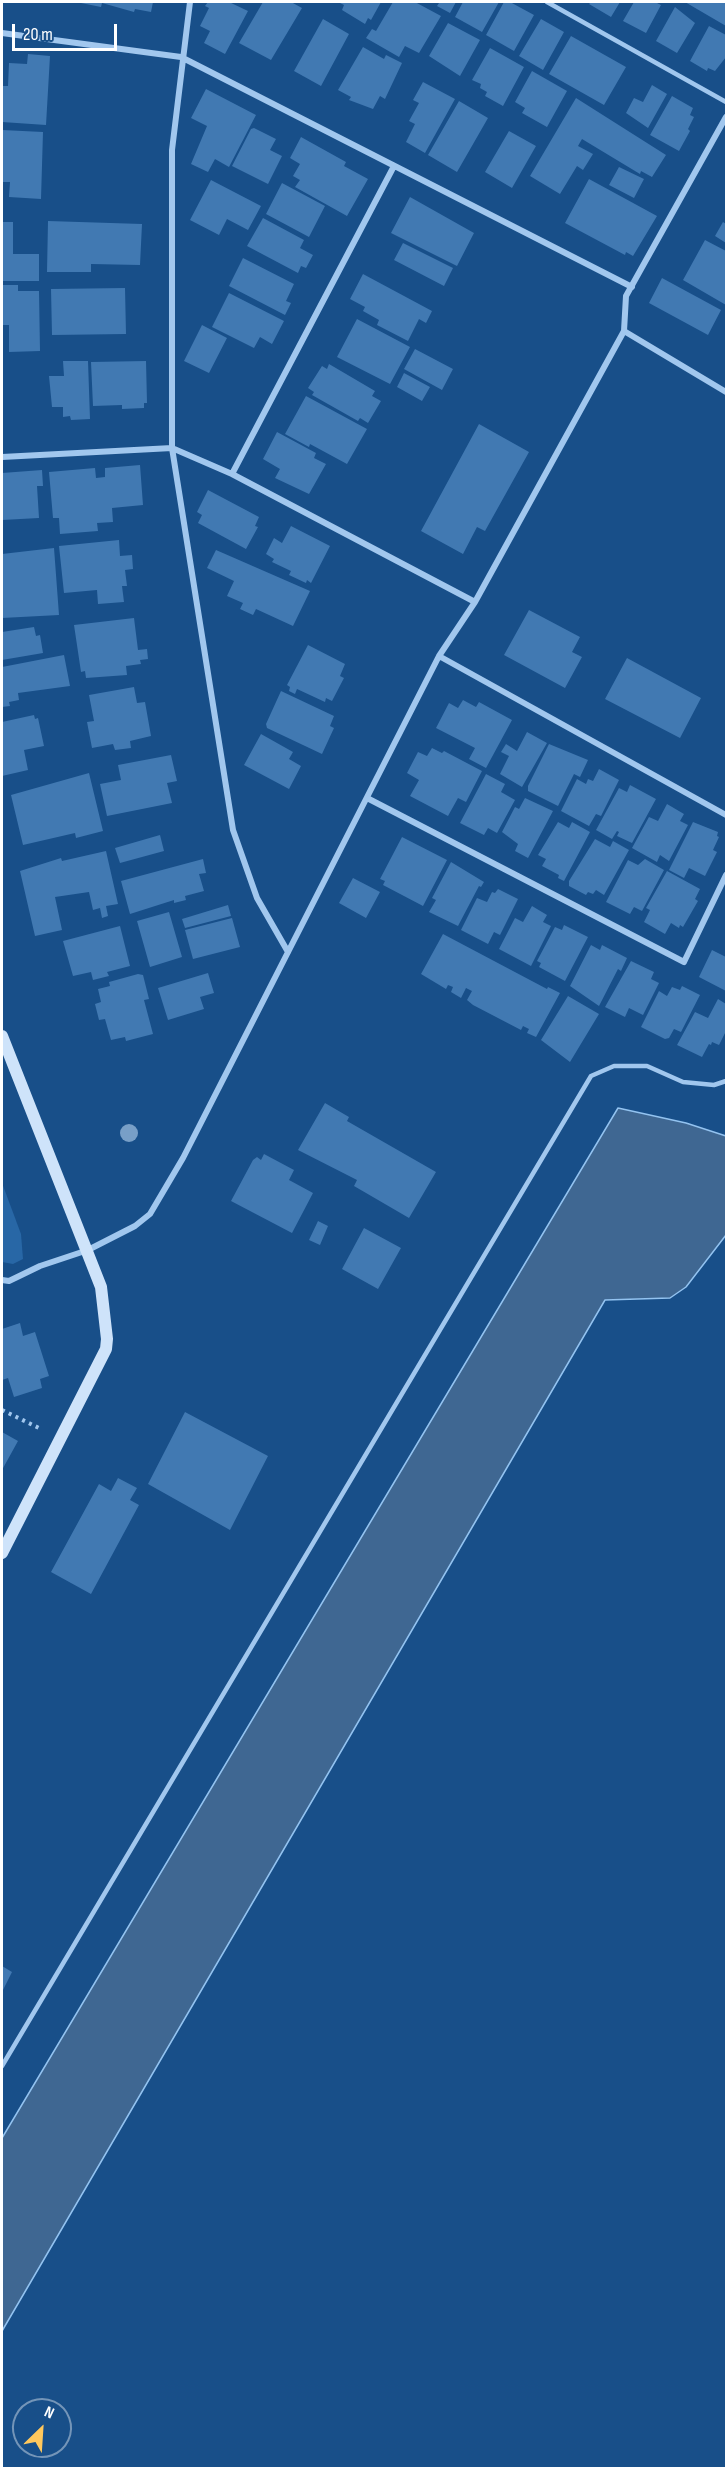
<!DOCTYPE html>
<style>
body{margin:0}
#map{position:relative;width:728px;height:2470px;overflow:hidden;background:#184f89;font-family:"Sofia Sans Condensed",sans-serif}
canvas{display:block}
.frame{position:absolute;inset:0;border:3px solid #fff;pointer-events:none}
.north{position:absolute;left:12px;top:2398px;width:60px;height:60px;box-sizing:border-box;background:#184f89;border:2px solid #7495b8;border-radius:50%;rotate:25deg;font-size:16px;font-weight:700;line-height:24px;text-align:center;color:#fff}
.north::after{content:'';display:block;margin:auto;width:21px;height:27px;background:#ffc85d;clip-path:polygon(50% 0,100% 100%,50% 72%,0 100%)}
.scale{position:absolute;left:12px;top:24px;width:105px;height:27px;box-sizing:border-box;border:3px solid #fff;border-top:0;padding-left:8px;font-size:18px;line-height:21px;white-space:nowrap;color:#fff;-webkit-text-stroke:4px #184f89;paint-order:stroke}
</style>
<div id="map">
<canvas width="728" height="2470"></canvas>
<div class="frame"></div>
<div class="north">N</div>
<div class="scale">20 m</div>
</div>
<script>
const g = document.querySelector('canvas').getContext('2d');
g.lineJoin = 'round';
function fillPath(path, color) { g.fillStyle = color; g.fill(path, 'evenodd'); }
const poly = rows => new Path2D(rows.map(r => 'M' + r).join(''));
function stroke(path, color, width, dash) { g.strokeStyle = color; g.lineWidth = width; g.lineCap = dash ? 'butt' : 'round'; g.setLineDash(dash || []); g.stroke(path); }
fillPath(poly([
 [2,1183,21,1234,23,1259,13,1264,2,1262]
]), '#2867a6');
const water = poly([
 [618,1108,686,1123,726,1136,726,1235,686,1287,670,1298,605,1300,2,2331,2,2138,618,1108]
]);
fillPath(water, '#3f6792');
stroke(water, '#93c3f0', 1.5);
fillPath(poly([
 [76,2,153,2,151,12,135,9,134,12,102,3,101,7],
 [208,2,229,2,248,11,225,54,204,43,210,31,200,26,209,8,205,6],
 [263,2,291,2,302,8,271,60,239,43],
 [338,2,381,2,371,20,368,18,365,24,342,10,344,5],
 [393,2,415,2,441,16,419,53,405,46,399,57,366,38,372,29,376,31],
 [436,2,456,2,450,13,437,6,439,3],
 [463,2,499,2,482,32,455,17],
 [504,2,510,2,534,15,514,51,486,35],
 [591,2,620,2,611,17,589,4],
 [634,2,655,2,661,5,646,33,623,21],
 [685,2,726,2,726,26],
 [675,7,695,23,677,53,656,41],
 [323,19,349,34,321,86,294,71],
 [541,19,564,32,543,70,519,56],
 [448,23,480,40,460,76,429,56],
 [709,26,726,35,726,57,715,71,708,68,707,71,690,61],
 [571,36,626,67,604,105,549,74],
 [363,47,384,59,386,55,402,63,385,99,380,96,373,109,349,100,351,97,338,90],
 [490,48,524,67,503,106,485,96,487,92,480,88,481,84,472,80],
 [28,54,50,56,46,125,2,122,2,86,8,86,9,63,27,64],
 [532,71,567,91,547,127,522,113,525,108,515,102],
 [423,82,455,99,425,153,406,142,415,124,409,121,419,103,413,100],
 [652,85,667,94,648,128,626,113,634,98,643,102],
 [206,89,256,115,229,167,215,159,208,172,191,164,207,126,191,118],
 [672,96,693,108,690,115,694,117,688,129,690,131,679,151,650,135],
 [576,98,666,155,652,177,641,171,640,174,582,139,578,146,593,154,583,170,577,166,560,194,530,176],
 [459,101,488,118,457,172,428,155],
 [254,128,276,139,270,150,282,156,268,184,232,166,251,129],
 [2,130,43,132,41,199,9,197,10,182,2,182],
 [509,131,536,146,512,188,485,172],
 [301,137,346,162,344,166,368,179,347,216,295,187,300,180,293,176,300,164,290,158],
 [619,167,644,179,634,198,609,185],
 [589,179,657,216,633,256,626,252,625,255,565,223],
 [211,180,261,206,248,230,227,219,219,235,190,220],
 [282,183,325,206,309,237,266,214],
 [410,197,474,233,457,266,391,233],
 [263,218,304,240,300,248,313,255,306,268,301,266,298,273,247,246],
 [48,221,142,224,140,265,91,264,91,272,47,272],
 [2,222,13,222,13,254,39,254,39,281,2,281],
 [723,222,726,224,726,243,715,236],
 [705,240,726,251,726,305,683,280],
 [403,243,453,268,444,286,394,260],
 [243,258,294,284,286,301,291,303,285,315,229,286],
 [363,274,432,311,426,323,419,319,408,341,377,325,379,320,363,311,365,307,350,299],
 [662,278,721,310,708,335,649,303],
 [2,285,18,285,18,291,39,291,40,351,9,352,9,325,2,325],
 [125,288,126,334,52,335,51,289],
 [229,293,284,321,272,344,260,337,254,348,212,327],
 [357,319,410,347,390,384,337,357],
 [202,325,227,338,209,373,184,361],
 [415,349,453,369,442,390,404,369],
 [63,361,88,361,90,419,71,420,70,416,63,417,63,407,52,407,49,376,64,376],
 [146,361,147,403,144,403,144,408,122,409,122,405,93,406,91,362],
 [329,364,375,391,372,396,381,401,368,423,360,418,358,421,312,395,314,392,308,388,322,366,327,369],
 [404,373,430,387,422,401,397,387],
 [306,396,367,429,347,464,310,444,309,447,285,434],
 [479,424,529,452,485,531,477,527,463,554,421,531],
 [277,432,316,453,314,458,326,464,309,494,275,478,280,469,263,459],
 [140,465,143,505,112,508,113,522,97,523,98,531,60,534,59,518,53,518,49,472,95,468,96,478,105,477,105,468],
 [42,470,43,486,37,486,39,518,2,520,2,473],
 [208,490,259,517,255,526,258,527,246,549,198,523,202,515,197,512],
 [291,526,330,546,311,583,307,580,306,583,289,575,291,571,272,562,274,559,266,554,274,538,282,543],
 [119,540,120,556,132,555,133,569,125,570,127,586,122,586,124,602,98,604,97,590,64,593,59,546],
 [54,548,59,615,2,618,2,554],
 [216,550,310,591,293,626,256,609,253,615,240,609,243,603,227,596,234,581,207,568],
 [529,610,580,637,572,652,582,657,565,688,504,655],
 [134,618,138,650,147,649,148,659,140,660,141,664,126,666,127,675,86,678,85,671,81,672,74,625],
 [34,627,36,636,40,635,43,653,2,660,2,632],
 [308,645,345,664,340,676,344,678,332,701,326,698,325,702,297,689,295,694,289,691,290,687,287,685],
 [64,655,70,686,18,693,19,700,9,702,10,706,2,707,2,667],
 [627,658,701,698,680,738,605,699],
 [134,687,137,703,145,702,151,736,130,741,131,748,115,750,113,744,92,748,87,722,94,721,89,695],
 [281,691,334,716,330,726,334,728,322,754,267,728,266,724],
 [463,700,476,707,479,702,512,720,486,768,469,759,475,748,436,728,449,703,458,708],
 [34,715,35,719,38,718,44,746,24,750,28,770,2,776,2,722],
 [527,732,547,743,522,787,500,774,509,756,501,752,506,744,517,751],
 [261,734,293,752,289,759,301,766,289,789,244,765],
 [549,744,588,760,580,777,574,774,558,806,528,791,528,786],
 [432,748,442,753,444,751,482,771,466,802,458,798,448,816,410,796,419,780,407,773,418,752,427,756],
 [171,755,177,781,167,783,172,803,107,816,100,784,121,780,118,765],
 [599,769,619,780,601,816,596,814,589,826,561,811,577,779,586,784,588,779,593,781],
 [89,773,103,831,76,838,75,833,23,845,11,795],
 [486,774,505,784,501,792,515,800,497,833,488,828,484,835,460,823],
 [630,785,656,799,632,843,617,836,619,832,617,831,612,839,596,830,619,788,627,792],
 [525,798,553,811,528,858,515,851,518,844,502,832,515,807,519,809],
 [667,804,684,814,680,821,688,825,669,861,660,855,657,862,632,848,649,817,658,821],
 [558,822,569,828,572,822,590,832,564,881,558,878,559,875,542,866,546,859,538,855],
 [693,822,718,832,717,836,719,837,713,850,717,852,705,876,689,868,684,878,669,870],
 [160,835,164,851,120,863,115,848],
 [402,837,447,860,423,906,383,885,385,881,380,879],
 [595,839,610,847,613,841,629,850,604,895,596,890,593,894,588,892,586,895,569,886,569,881],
 [106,851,118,904,106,906,108,916,102,918,100,908,93,910,89,892,55,897,62,930,35,936,20,871,61,858,62,861],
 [203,859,206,873,199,874,204,891,185,896,186,900,174,903,174,900,130,914,121,881],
 [645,859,664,870,642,911,634,907,630,914,606,902,628,860,638,865],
 [451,862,484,882,481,887,479,886,458,926,429,912,436,900,432,898],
 [667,871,700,889,695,899,698,901,683,927,680,925,679,928,671,923,665,934,644,922,650,910,646,908],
 [353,878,380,892,366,918,339,903],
 [498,889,518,899,500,935,494,932,488,944,461,930,477,898,487,902,492,892,495,893],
 [228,905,231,916,185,928,182,919],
 [532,906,547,915,543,922,551,926,531,966,499,949,515,918,523,922],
 [169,912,182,957,150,967,137,921],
 [232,918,240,947,193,959,185,930],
 [564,925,588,937,565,981,539,967,541,963,537,961,555,927,562,930],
 [120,926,130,966,107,972,109,976,93,980,91,972,73,976,63,941],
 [443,934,547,989,548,987,560,993,536,1037,527,1033,529,1029,523,1026,521,1030,473,1005,467,1000,472,991,466,988,461,998,451,992,453,987,448,985,446,989,421,974],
 [591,945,600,950,602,945,627,958,621,971,618,969,599,1006,570,986],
 [712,950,726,957,726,991,699,977],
 [631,961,654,972,651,979,659,983,643,1015,629,1008,625,1017,605,1007],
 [208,973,214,993,200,997,204,1009,168,1020,158,988],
 [138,974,143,975,149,999,144,1000,153,1034,126,1041,125,1037,111,1040,105,1019,99,1020,95,1004,101,1002,98,989,110,986,109,982],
 [682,986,700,995,681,1032,674,1029,669,1038,665,1039,641,1027,659,991,667,996,672,987,680,990],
 [568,996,599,1014,570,1062,541,1040],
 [718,999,726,1004,726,1031,719,1045,712,1042,711,1045,709,1044,702,1057,677,1045,695,1012,708,1018],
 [325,1103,349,1117,347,1121,436,1172,409,1218,354,1186,357,1180,298,1150],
 [264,1154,294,1170,289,1180,313,1193,292,1233,231,1201,253,1160,257,1157,261,1160],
 [318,1221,328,1226,320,1245,309,1240],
 [364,1228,401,1248,378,1289,342,1269],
 [20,1323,23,1336,35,1332,49,1376,40,1379,42,1388,14,1397,8,1378,2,1380,2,1329],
 [185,1412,268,1456,230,1530,148,1484],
 [2,1432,18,1441,2,1470],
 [118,1478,137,1488,130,1500,139,1505,91,1594,51,1572,99,1484,111,1491],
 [2,1966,12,1972,2,1992]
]), '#4179b2');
stroke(poly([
 [2,1410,39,1428]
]), '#a1c7ee', 4, [3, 4.5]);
stroke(poly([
 [547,2,726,102],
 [2,2066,591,1076,614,1066,647,1066,683,1082,714,1085,726,1081]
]), '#a1c7ee', 4.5);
stroke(poly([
 [190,2,172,150,172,448,233,830,257,898,288,952],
 [2,33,181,57,632,287],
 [624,331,726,392],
 [2,457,172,448,232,474,475,602],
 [232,474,394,166],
 [439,656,726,815],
 [367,798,684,962,726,875],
 [2,1280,9,1281,40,1266,88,1250,135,1226,150,1214,183,1158,439,656,475,602,624,331,626,296,726,117]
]), '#a1c7ee', 6);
stroke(poly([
 [2,1036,101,1287,107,1339,106,1349,2,1553]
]), '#cee3fa', 12);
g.fillStyle = '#789fc7';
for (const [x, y] of [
 [129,1133]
]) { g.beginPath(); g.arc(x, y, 9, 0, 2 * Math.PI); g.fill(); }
</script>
